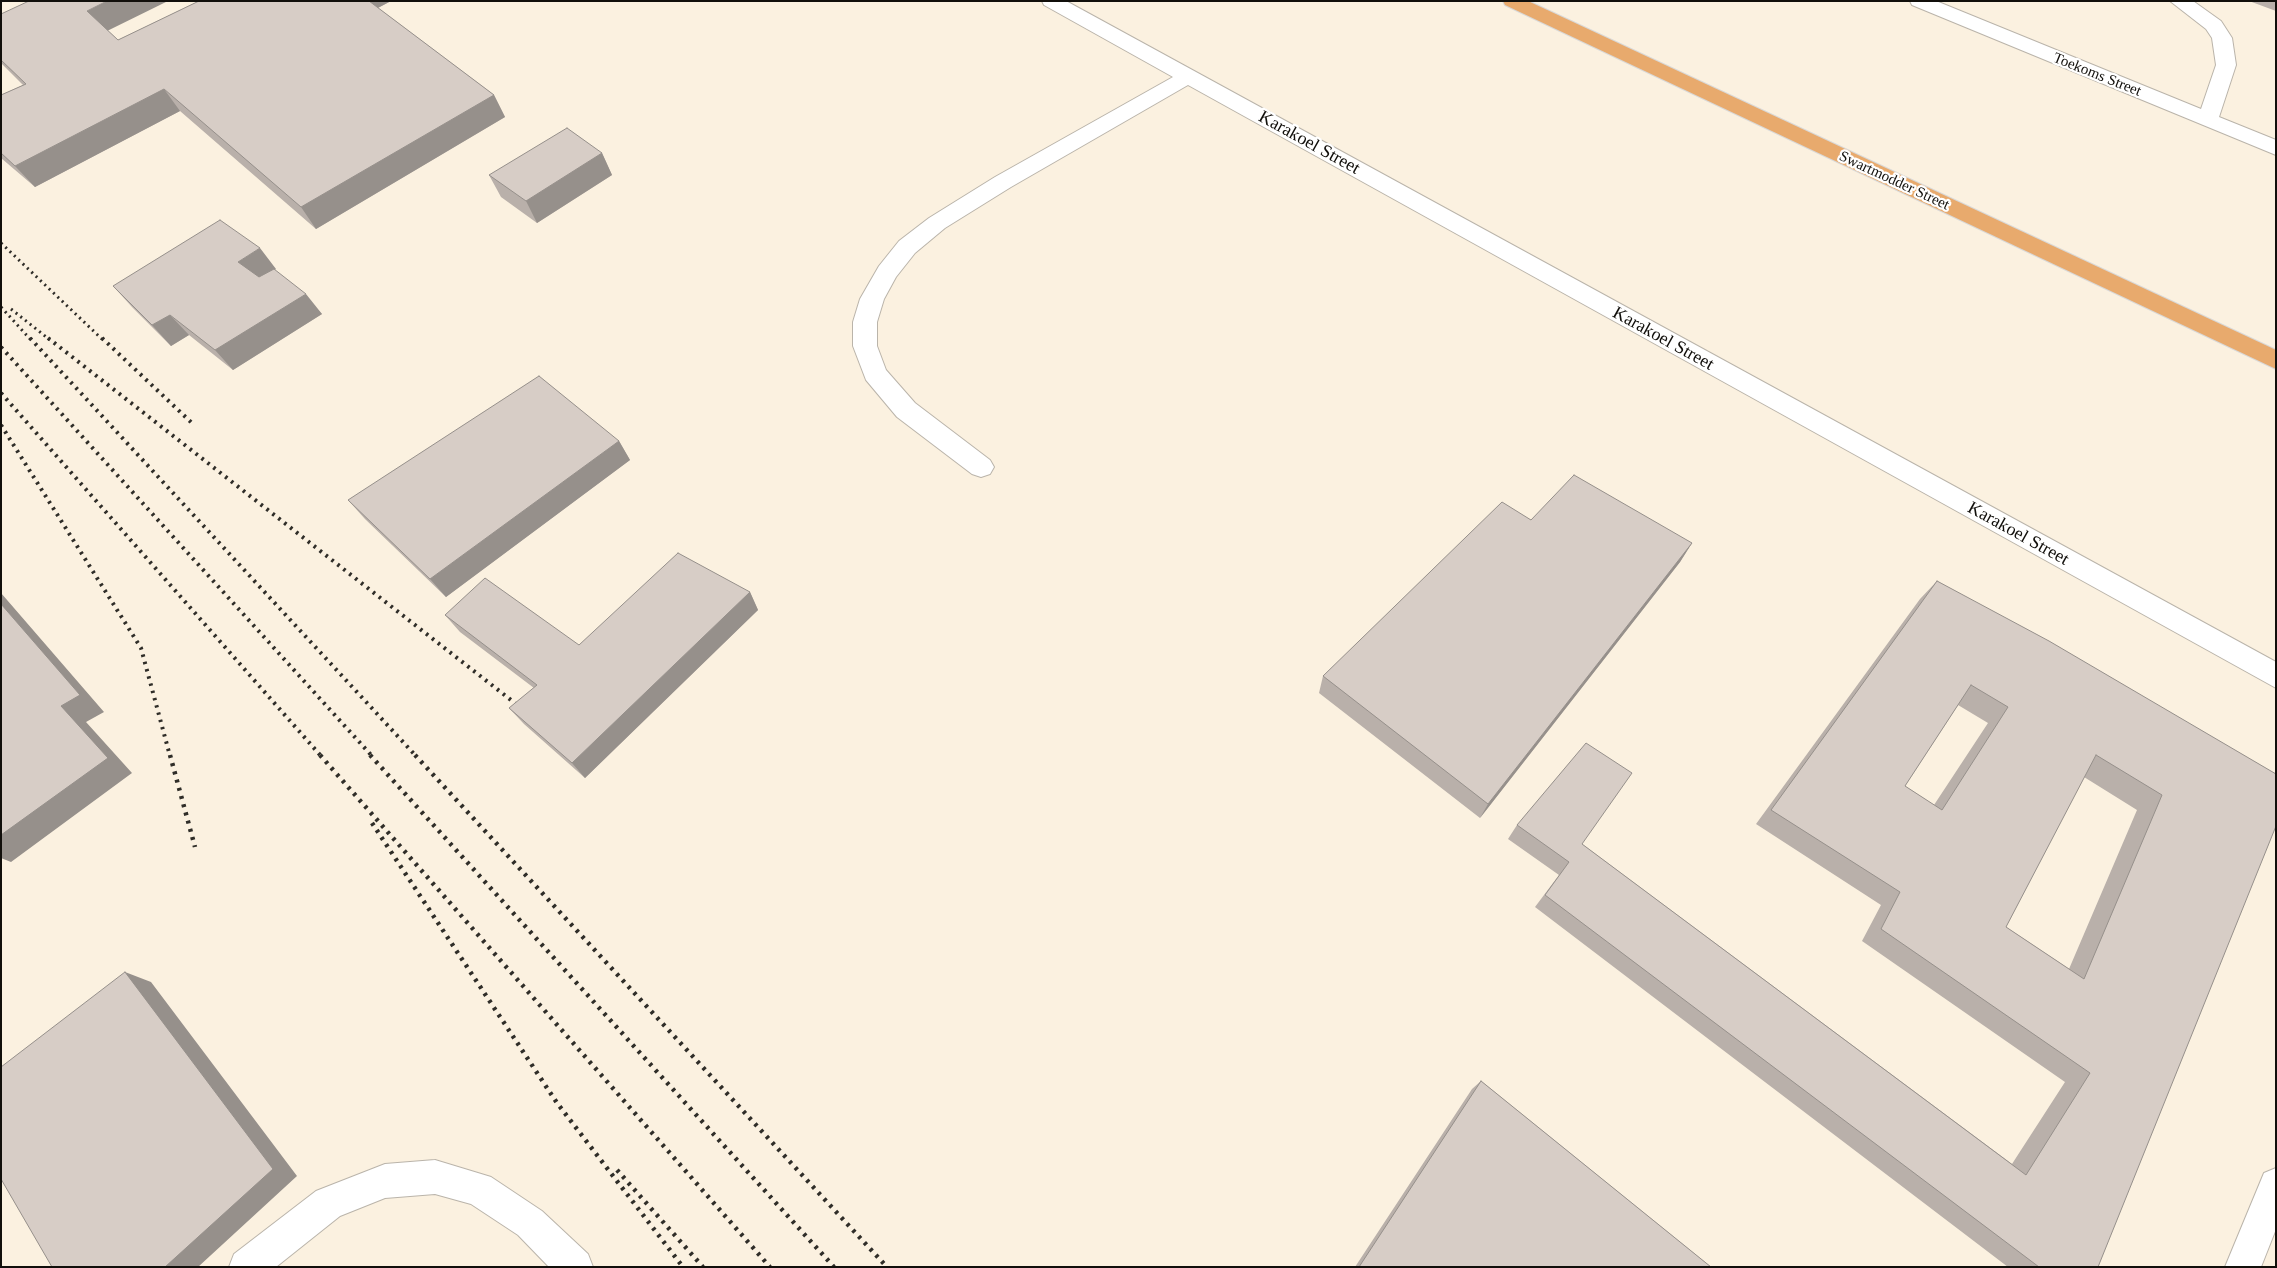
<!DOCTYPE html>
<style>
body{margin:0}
#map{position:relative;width:2277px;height:1268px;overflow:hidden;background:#fefaf1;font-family:"Times New Roman",serif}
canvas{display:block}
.frame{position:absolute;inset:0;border:2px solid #110f0b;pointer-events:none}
</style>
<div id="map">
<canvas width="2277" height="1268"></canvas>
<div class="frame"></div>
</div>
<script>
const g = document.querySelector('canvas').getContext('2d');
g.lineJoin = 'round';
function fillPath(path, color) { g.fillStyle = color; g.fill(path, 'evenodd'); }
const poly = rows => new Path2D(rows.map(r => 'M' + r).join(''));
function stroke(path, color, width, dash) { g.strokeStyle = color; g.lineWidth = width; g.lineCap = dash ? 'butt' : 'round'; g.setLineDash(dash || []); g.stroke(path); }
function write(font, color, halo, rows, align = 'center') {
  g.font = font + ' "Times New Roman",serif'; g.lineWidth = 4.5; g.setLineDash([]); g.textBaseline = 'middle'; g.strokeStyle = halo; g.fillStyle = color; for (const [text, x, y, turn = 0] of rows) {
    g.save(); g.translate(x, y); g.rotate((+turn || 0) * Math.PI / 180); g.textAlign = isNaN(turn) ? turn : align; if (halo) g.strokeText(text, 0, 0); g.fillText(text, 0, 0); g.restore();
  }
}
fillPath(poly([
 [1,1,2276,1,2276,1267,1,1267]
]), '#fbf1e0');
const minor = poly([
 [1042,1,1066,1,2276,662,2276,688,1188,85,1011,187,945,228,915,253,896,277,884,299,877,322,877,346,886,370,915,403,990,460,994,467,990,474,981,477,972,474,897,417,866,380,853,346,853,322,860,299,879,266,899,241,929,218,995,177,1173,77,1044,5,1042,1],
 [1910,1,1936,1,2201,109,2216,65,2212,38,2206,29,2170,1,2193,1,2221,21,2232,38,2236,65,2219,117,2276,140,2276,155,1912,5,1910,1],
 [435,1160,491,1177,542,1211,588,1254,593,1267,549,1267,518,1235,471,1204,435,1194,385,1198,340,1216,276,1267,229,1267,234,1254,316,1191,385,1164,435,1160],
 [2276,1168,2276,1229,2261,1267,2225,1267,2264,1173,2276,1168]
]);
const major = poly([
 [1503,1,1528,1,2276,350,2276,369,1505,5,1503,1]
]);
stroke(minor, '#bab4aa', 2);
stroke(major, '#d9d9d8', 2);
fillPath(minor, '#fff');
fillPath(major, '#e8aa6d');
stroke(poly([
 [1,243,103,340],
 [1,307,31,340],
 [11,309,50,340]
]), '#2f2d28', 3, [2, 4]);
stroke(poly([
 [30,338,416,756],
 [48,338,525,711],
 [102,338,193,424],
 [1,347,372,756],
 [1,393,321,756],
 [1,425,141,648,170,756]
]), '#2f2d28', 4, [2.5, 5]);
stroke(poly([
 [170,755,195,847],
 [320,755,770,1267],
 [370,755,834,1267],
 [415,755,887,1267],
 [372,823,557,1103,683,1267],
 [617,1170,703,1267]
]), '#2f2d28', 4.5, [3, 5.5]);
fillPath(poly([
 [199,1,391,1,378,8,494,95,505,117,316,229,180,111,35,187,1,158,1,95,23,85,1,63,1,14,108,31,118,40],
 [2249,1,2276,1,2276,11],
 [602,153,612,175,537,223,501,197,489,175],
 [276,269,274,270,322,314,233,370,189,335,171,346,132,307,113,286],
 [619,441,630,460,446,597,365,519,348,500],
 [1531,520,1692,543,1680,562,1480,818,1319,693,1323,676],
 [1937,581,2276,774,2098,1267,2008,1267,1535,907,1559,875,1508,839,1517,825,1582,844,2012,1164,2065,1082,1862,941,1881,905,1756,824,1920,599],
 [1958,705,1988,723,1934,805,1905,786],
 [2084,777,2137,810,2069,969,2006,927],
 [750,592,758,610,585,778,524,724,509,708,534,688,460,632,445,615,579,645],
 [1481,1081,1711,1267,1355,1267,1472,1089]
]), '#b9b0aa');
fillPath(poly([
 [107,1,168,1,103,33,87,11],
 [361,1,391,1,368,13],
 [164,89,180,111,35,187,15,166],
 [494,95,505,117,316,229,301,207],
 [602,153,612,175,537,223,526,201],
 [260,248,276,269,254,283,238,262],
 [306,294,322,314,233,370,215,350],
 [170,315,189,335,171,346,152,325],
 [619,441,630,460,446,597,430,579],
 [1692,543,1680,562,1480,818,1488,804],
 [750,592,758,610,585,778,572,763],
 [1,593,104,712,86,722,132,773,11,862,1,858,1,835,61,706,1,604],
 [125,972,151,982,297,1176,198,1267,165,1267]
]), '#96908b');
const building = poly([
 [29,1,107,1,87,11,118,40,199,1,369,1,494,95,301,207,164,89,15,166,1,153,1,95,26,84,1,60,1,14,29,1],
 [567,128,602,153,526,201,489,175,567,128],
 [220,220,260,248,238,262,259,277,274,269,306,294,215,350,170,315,152,325,113,286,220,220],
 [539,376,619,441,430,579,348,500,539,376],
 [1574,475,1692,543,1488,804,1323,676,1502,502,1531,520,1574,475],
 [678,553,750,592,572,763,509,708,537,685,445,615,485,578,579,645,678,553],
 [1937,581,2049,641,2276,774,2276,826,2098,1267,2039,1267,1545,895,1569,862,1517,825,1586,743,1632,773,1582,844,2026,1175,2090,1073,1881,929,1900,892,1771,810,1937,581],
 [1971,685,2008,707,1942,810,1905,786,1971,685],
 [2096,755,2162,795,2084,979,2006,927,2096,755],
 [1,604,80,695,61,706,108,758,1,835,1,604],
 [125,972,273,1169,165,1267,52,1267,1,1179,1,1067,125,972],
 [1481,1081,1711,1267,1359,1267,1481,1081]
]);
fillPath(building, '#d7cdc6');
stroke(building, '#96908b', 1);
write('15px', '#110f0b', '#fff', [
 ["Toekoms Street",2097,75,22],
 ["Swartmodder Street",1894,181,25]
]);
write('18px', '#110f0b', '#fff', [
 ["Karakoel Street",1309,143,29],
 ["Karakoel Street",1663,339,29],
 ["Karakoel Street",2018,534,29]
]);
</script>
